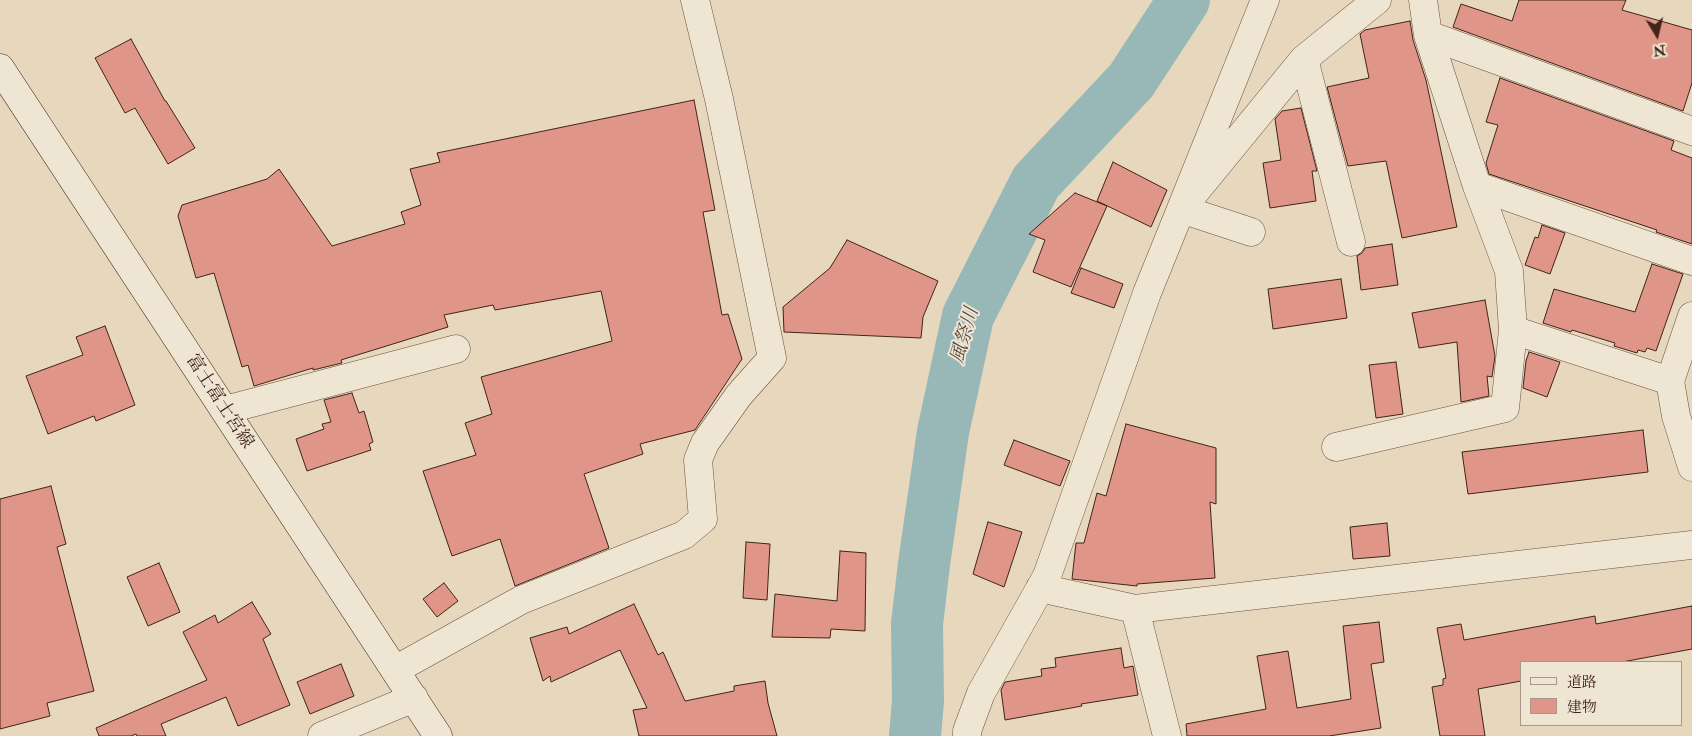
<!DOCTYPE html>
<meta charset="utf-8">
<style>
body{margin:0}
#map{position:relative;width:1692px;height:736px;overflow:hidden;background:#e7d7bc;font-family:"IM FELL Double Pica","Noto Serif JP",serif}
canvas{display:block}
.legend{position:absolute;left:1520px;top:661px;width:162px;height:65px;box-sizing:border-box;background:#efe5d3;border:1px solid #a99888;margin:0;padding:6px 9px;list-style:none;font-size:15px;color:#402418}
.legend li{display:flex;align-items:center;gap:10px;height:25px}
.legend b{width:25px;border:1px solid #a99888}
.north{position:absolute;left:1632px;top:10px;width:50px;height:50px;-webkit-text-stroke:4px #efe5d3;paint-order:stroke;rotate:171deg;font-size:14px;font-weight:700;line-height:20px;text-align:center;color:#402418}
.north::after{content:'';display:block;margin:auto;width:18px;height:22px;background:#402418;clip-path:polygon(50% 0,100% 100%,50% 72%,0 100%)}
</style>
<div id="map">
<canvas width="1692" height="736"></canvas>
<ul class="legend">
<li><b style="height:6px;background:#efe5d3"></b>道路</li>
<li><b style="height:14px;background:#e09589"></b>建物</li>
</ul>
<div class="north">N</div>
</div>
<script>
const g = document.querySelector('canvas').getContext('2d');
g.lineJoin = 'round';
const poly = rows => new Path2D(rows.map(r => 'M' + r).join(''));
function stroke(path, color, width, dash) { g.strokeStyle = color; g.lineWidth = width; g.lineCap = dash ? 'butt' : 'round'; g.setLineDash(dash || []); g.stroke(path); }
function fillPath(path, color) { g.fillStyle = color; g.fill(path, 'evenodd'); }
function write(font, color, halo, rows, align = 'center') {
  g.font = font + ' "IM FELL Double Pica","Noto Serif JP",serif'; g.lineWidth = 4; g.setLineDash([]); g.textBaseline = 'middle'; g.strokeStyle = halo; g.fillStyle = color; for (const [text, x, y, turn = 0] of rows) {
    g.save(); g.translate(x, y); g.rotate((+turn || 0) * Math.PI / 180); g.textAlign = isNaN(turn) ? turn : align; if (halo) g.strokeText(text, 0, 0); g.fillText(text, 0, 0); g.restore();
  }
}
stroke(poly([
 [915,736,918,701,917,624,924,564,943,432,968,316,1036,182,1131,81,1184,0]
]), '#98b8b8', 52);
const building = poly([
 [1519,0,1626,0,1622,10,1692,30,1692,83,1683,111,1453,27,1461,4,1512,21,1519,0],
 [1410,21,1413,40,1426,80,1457,227,1402,238,1386,161,1348,166,1327,87,1369,78,1360,34,1365,30,1410,21],
 [131,39,165,101,166,101,195,148,168,164,135,108,125,113,95,58,131,39],
 [1500,78,1674,141,1671,150,1692,158,1692,244,1656,232,1657,230,1489,174,1486,163,1498,125,1486,122,1500,78],
 [694,100,715,210,703,212,722,315,728,314,742,359,695,430,640,444,643,454,584,474,609,548,515,586,500,539,452,556,423,471,476,455,465,423,492,414,481,377,612,341,601,291,495,310,493,305,444,315,448,327,341,360,342,363,313,370,313,368,254,386,248,365,242,367,214,273,196,278,178,216,182,205,267,179,279,169,332,246,405,224,401,212,421,205,410,169,440,162,437,153,694,100],
 [1301,108,1317,171,1312,171,1316,201,1270,208,1263,163,1281,160,1275,119,1282,111,1301,108],
 [1113,162,1167,190,1151,227,1097,201,1113,162],
 [1075,193,1107,206,1071,287,1033,272,1045,240,1029,234,1075,193],
 [1542,225,1565,233,1550,274,1525,265,1535,237,1538,238,1542,225],
 [847,240,938,281,923,317,921,338,784,332,783,307,830,268,847,240],
 [1392,244,1398,285,1361,290,1357,256,1362,253,1365,248,1392,244],
 [1652,264,1683,274,1656,351,1647,348,1645,352,1638,350,1637,353,1614,346,1615,343,1572,330,1571,332,1543,323,1554,289,1635,312,1652,264],
 [1081,268,1123,284,1114,308,1071,293,1081,268],
 [1341,279,1347,318,1273,329,1268,289,1341,279],
 [1485,300,1495,356,1492,377,1487,376,1489,396,1461,402,1457,342,1419,348,1412,313,1485,300],
 [105,326,135,405,96,421,94,416,48,434,26,376,83,355,76,337,105,326],
 [1529,352,1560,362,1547,397,1523,388,1526,361,1529,352],
 [1396,362,1403,414,1376,418,1369,365,1396,362],
 [352,393,359,413,364,411,373,442,369,444,371,450,307,471,296,439,324,429,322,424,331,422,324,400,352,393],
 [1126,424,1216,448,1216,504,1210,502,1215,578,1137,584,1137,586,1072,579,1076,543,1084,543,1097,493,1106,496,1126,424],
 [1643,430,1648,472,1468,494,1462,452,1643,430],
 [1014,440,1070,461,1060,486,1004,465,1014,440],
 [51,486,66,544,57,547,94,691,47,703,50,716,0,729,0,499,51,486],
 [988,522,1022,532,1004,587,973,574,988,522],
 [1387,523,1390,556,1353,559,1350,527,1387,523],
 [746,542,770,544,767,600,743,598,746,542],
 [840,551,866,553,865,631,831,629,830,638,772,637,775,594,837,601,840,551],
 [159,563,180,612,148,626,127,577,159,563],
 [444,583,458,601,437,617,423,599,444,583],
 [252,602,271,634,263,639,290,705,238,726,226,697,161,724,166,736,137,736,136,734,131,736,99,736,96,728,207,680,183,632,215,615,218,623,252,602],
 [634,604,658,655,663,652,685,701,734,691,734,686,765,681,768,703,777,736,639,736,633,710,647,708,620,650,551,682,550,676,543,681,530,638,567,627,569,634,634,604],
 [1692,606,1692,649,1622,662,1521,662,1521,681,1478,689,1485,736,1440,736,1432,687,1443,685,1443,679,1446,678,1437,628,1461,624,1464,640,1595,616,1596,624,1692,606],
 [1379,622,1384,662,1371,664,1381,728,1329,736,1187,736,1186,724,1266,709,1257,656,1288,651,1297,708,1351,699,1343,626,1379,622],
 [1121,648,1124,668,1133,666,1138,695,1081,704,1082,706,1005,720,1001,690,1005,682,1042,676,1041,669,1056,667,1055,658,1121,648],
 [341,664,354,696,310,714,297,682,341,664]
]);
fillPath(building, '#e09589');
stroke(building, '#402418', 1);
const minor = poly([
 [1428,35,1692,131],
 [1304,59,1351,242],
 [1477,186,1692,261],
 [1251,232,1181,209,1265,0],
 [1513,330,1670,381,1692,316],
 [225,410,456,349],
 [1336,447,1505,408,1513,330,1509,271,1477,186,1428,35,1423,0],
 [1040,588,1135,609,1692,545],
 [1135,609,1167,736],
 [395,670,521,600,684,535,703,519,698,460,705,443,739,395,772,358,719,99,695,0],
 [322,736,414,698],
 [967,736,967,731,981,693,1047,576,1147,293,1181,209,1304,59,1377,0]
]);
const tertiary = poly([
 [1670,381,1676,416,1692,467]
]);
const secondary = poly([
 [0,68,438,736]
]);
stroke(minor, '#6a5141', 29);
stroke(tertiary, '#6a5141', 29);
stroke(secondary, '#402418', 29);
stroke(minor, '#efe5d3', 28);
stroke(tertiary, '#efe5d3', 28);
stroke(secondary, '#efe5d3', 28);
write('18px', '#402418', '#efe5d3', [
 ["富士富士宮線",219,402,57]
]);
write('italic 19px', '#564940', '#efe5d3', [
 ["風祭川",966,336,-74]
]);
</script>
